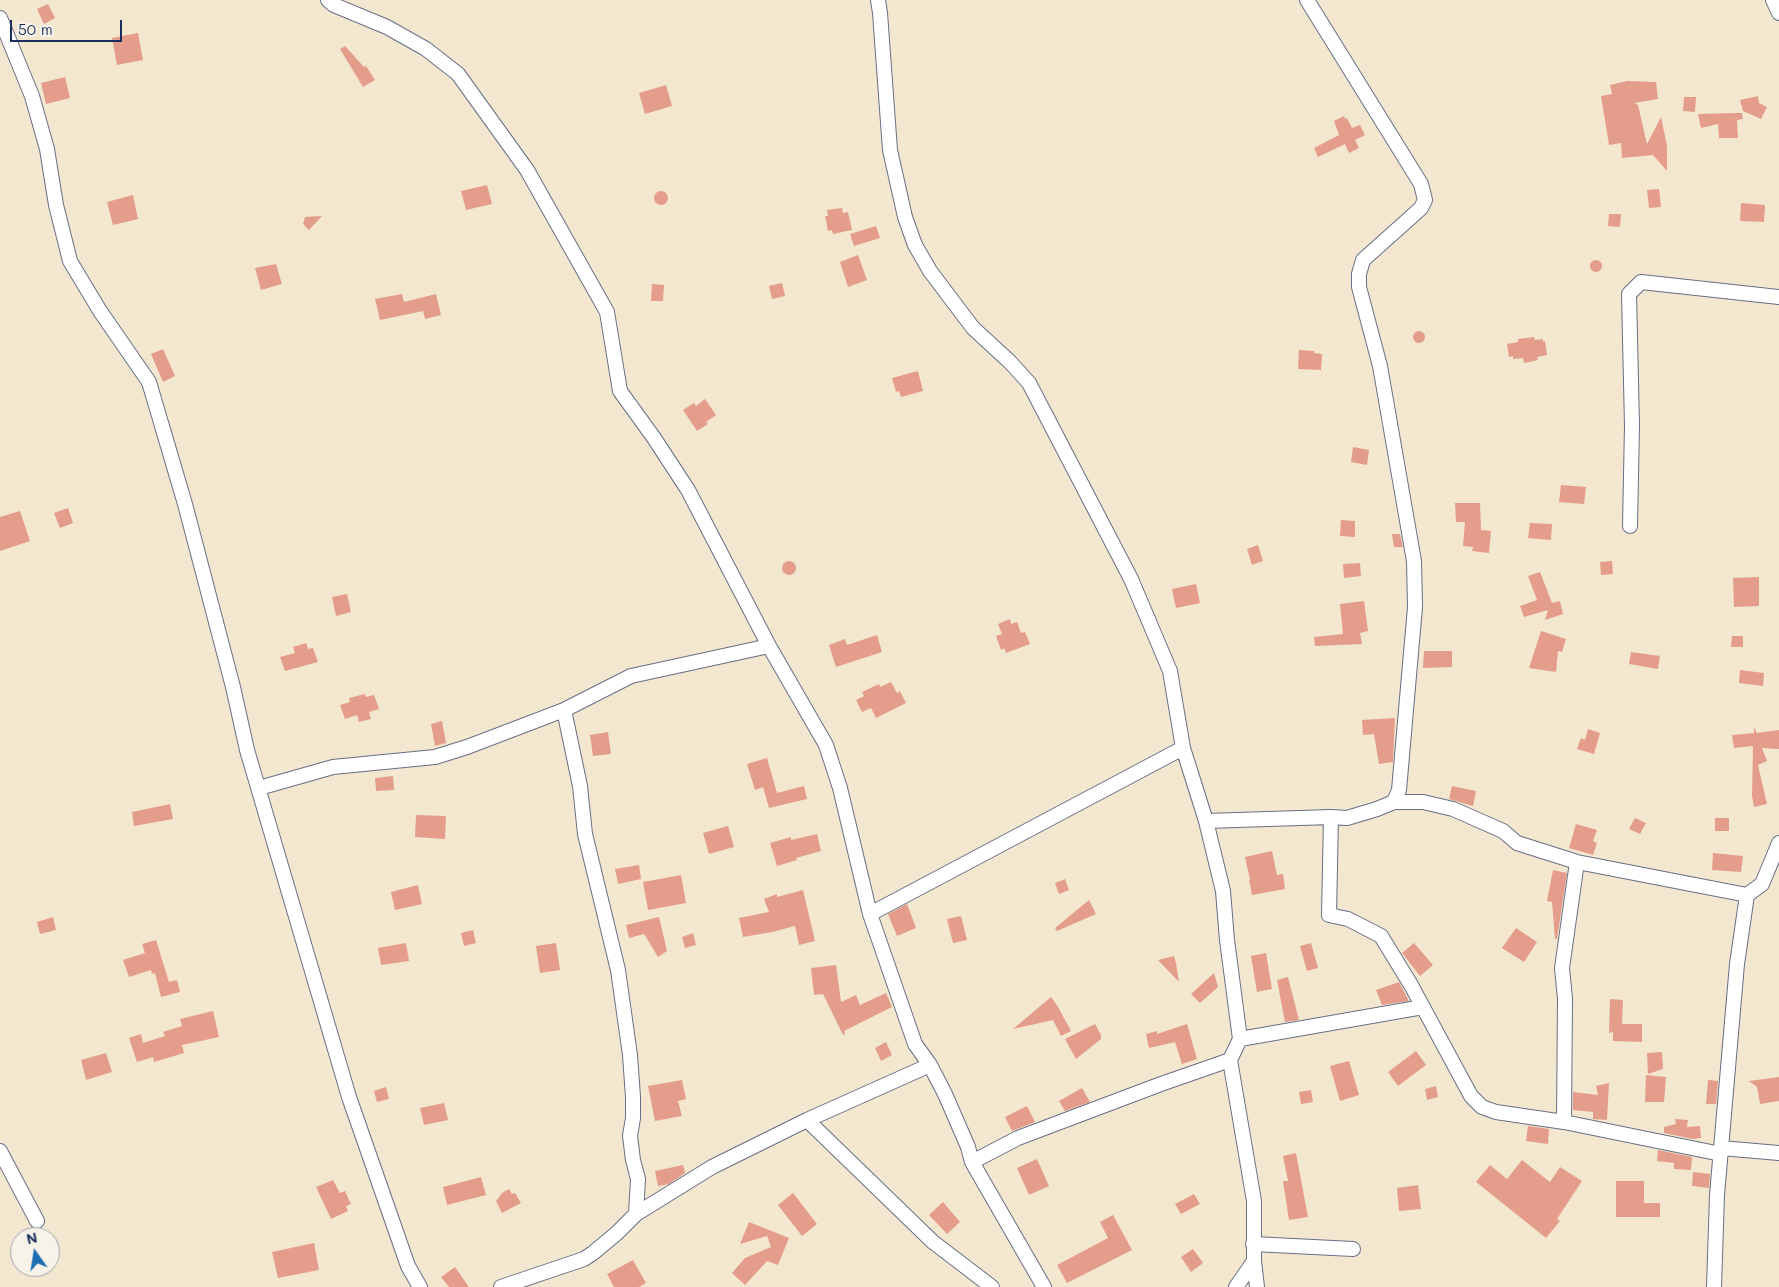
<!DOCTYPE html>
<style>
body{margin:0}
#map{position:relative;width:1779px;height:1287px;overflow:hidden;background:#f3e7d0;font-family:Mali,sans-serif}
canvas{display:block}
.north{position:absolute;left:10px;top:1227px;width:50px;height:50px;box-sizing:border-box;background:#f7f3e8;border:1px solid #9fa5b1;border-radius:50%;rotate:347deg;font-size:14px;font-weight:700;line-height:20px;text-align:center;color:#1b2f5e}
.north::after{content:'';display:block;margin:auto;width:18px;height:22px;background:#1f6fb2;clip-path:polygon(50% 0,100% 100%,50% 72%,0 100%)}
.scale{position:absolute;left:10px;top:20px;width:112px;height:22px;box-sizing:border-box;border:2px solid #1b2f5e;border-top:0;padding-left:6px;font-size:15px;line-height:18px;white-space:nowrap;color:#1b2f5e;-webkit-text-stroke:4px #f7f3e8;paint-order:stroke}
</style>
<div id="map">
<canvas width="1779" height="1287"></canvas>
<div class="north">N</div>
<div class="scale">50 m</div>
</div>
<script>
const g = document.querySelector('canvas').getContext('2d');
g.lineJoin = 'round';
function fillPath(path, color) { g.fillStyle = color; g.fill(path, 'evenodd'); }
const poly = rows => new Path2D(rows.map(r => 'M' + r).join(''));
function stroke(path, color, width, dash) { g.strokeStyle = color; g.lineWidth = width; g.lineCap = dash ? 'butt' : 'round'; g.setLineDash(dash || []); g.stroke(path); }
fillPath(poly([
 [48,4,55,18,44,24,37,9],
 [138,33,143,60,117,65,112,38],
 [345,46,364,67,366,66,375,80,363,87,340,49],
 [65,77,70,98,46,104,41,83],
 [1627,81,1656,82,1658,99,1634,103,1638,105,1647,144,1661,117,1667,146,1667,171,1653,155,1622,158,1621,143,1609,145,1601,96,1612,94,1610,85],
 [666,85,672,106,645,114,639,93],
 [1758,96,1759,103,1767,107,1761,119,1743,111,1740,100],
 [1684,97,1696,97,1695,112,1683,111],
 [1737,113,1742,113,1743,119,1737,120,1738,138,1719,138,1718,124,1701,128,1698,114],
 [1344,116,1345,119,1347,118,1352,128,1360,125,1365,135,1355,140,1359,148,1349,153,1345,144,1318,157,1314,148,1339,135,1334,121],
 [487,185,492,204,466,210,461,191],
 [1659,189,1661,207,1649,208,1647,190],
 '654 198a7 7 0 1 1 14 0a7 7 0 1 1-14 0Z',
 [133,195,138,219,113,225,107,202],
 [1741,203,1765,205,1764,222,1740,221],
 [842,208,843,213,848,212,852,230,833,234,832,230,828,231,825,216,828,216,827,210],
 [1609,214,1621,214,1620,227,1608,226],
 [322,216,309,230,303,224,305,217],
 [876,226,880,238,854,246,850,234],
 [858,255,867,280,848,287,840,262],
 '1590 266a6 6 0 1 1 12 0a6 6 0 1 1-12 0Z',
 [276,264,282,284,261,290,255,268],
 [782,283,785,296,772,299,769,286],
 [652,284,664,285,663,301,651,301],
 [402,294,404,302,436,294,441,315,425,319,423,311,380,320,375,299],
 '1413 337a6 6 0 1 1 12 0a6 6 0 1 1-12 0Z',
 [1534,337,1535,340,1543,339,1543,342,1545,341,1547,355,1537,357,1538,360,1524,363,1523,358,1513,359,1513,356,1509,357,1507,344,1518,342,1518,339],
 [163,349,175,376,163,382,151,354],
 [1299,350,1314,351,1314,353,1322,354,1321,370,1298,369],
 [918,371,923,391,901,397,899,391,896,392,892,378],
 [705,399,716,415,706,422,708,424,697,431,683,410,694,403,696,406],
 [1353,447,1369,450,1367,465,1351,462],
 [1561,485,1586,487,1584,504,1559,502],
 [1455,503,1480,503,1481,530,1491,531,1489,553,1472,551,1473,547,1463,546,1465,522,1456,522],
 [68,508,73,523,60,528,54,513],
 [20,511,30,541,0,551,0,517],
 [1341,520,1355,521,1355,537,1340,536],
 [1530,523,1552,524,1551,540,1528,538],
 [1392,534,1400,534,1403,547,1394,547],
 [1258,545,1263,561,1252,565,1247,549],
 [1612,561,1613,574,1601,575,1600,562],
 '782 568a7 7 0 1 1 14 0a7 7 0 1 1-14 0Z',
 [1360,563,1361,576,1344,578,1343,564],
 [1540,572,1552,603,1560,601,1563,614,1545,620,1548,610,1524,617,1520,606,1537,600,1528,576],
 [1759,577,1759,606,1734,607,1733,578],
 [1196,584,1200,603,1176,608,1172,589],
 [347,594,351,612,336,616,332,597],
 [1364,601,1368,631,1360,633,1362,644,1315,646,1314,637,1343,634,1340,604],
 [1010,619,1011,624,1017,622,1021,633,1025,632,1030,644,1006,653,1004,648,1001,650,996,636,1002,634,998,624],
 [1541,631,1566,639,1562,652,1558,651,1556,672,1529,668],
 [877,635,882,652,836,667,829,645,845,639,847,645],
 [1732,636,1743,636,1743,647,1731,647],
 [306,643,308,649,313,648,318,662,285,671,280,657,295,653,293,647],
 [1424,651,1452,651,1452,667,1423,668],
 [1631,652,1660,656,1658,669,1629,664],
 [1740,670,1764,673,1763,686,1739,683],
 [891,682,897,693,900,691,906,703,876,718,871,708,862,712,856,700,864,696,862,692,879,684,880,687],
 [365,694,366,697,374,695,379,709,369,712,371,719,359,722,357,715,345,719,340,705,350,702,349,698],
 [1395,718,1393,762,1379,764,1374,734,1363,735,1362,720],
 [442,721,446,743,435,746,431,724],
 [1754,727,1757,733,1779,730,1779,749,1762,748,1767,761,1758,765,1767,804,1754,807,1752,796,1753,746,1734,748,1732,735,1754,733],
 [1588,729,1600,733,1594,754,1577,749,1581,738,1585,740],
 [608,732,611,754,593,756,590,735],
 [767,758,777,793,804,786,807,799,769,808,763,787,755,790,747,764],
 [393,776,394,790,376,791,375,778],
 [1452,786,1476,791,1473,806,1449,799],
 [170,804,173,819,134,826,132,812],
 [416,815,446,816,445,839,415,837],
 [1635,818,1646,823,1640,834,1629,829],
 [1715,818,1729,818,1729,831,1715,831],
 [1576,824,1597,830,1593,841,1597,843,1593,855,1569,848],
 [728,826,734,847,709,854,703,833],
 [817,834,821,851,796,858,797,860,777,866,770,843,791,837,791,840],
 [1272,851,1277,875,1283,874,1285,889,1252,895,1249,880,1250,880,1245,857],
 [1713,853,1743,856,1741,872,1712,870],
 [639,865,641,879,618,884,615,869],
 [1553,870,1567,873,1557,939,1555,939,1552,902,1547,901],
 [681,875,686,903,648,910,643,882],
 [1065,879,1069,890,1059,894,1055,883],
 [418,885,422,904,395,910,391,892],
 [803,890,815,941,799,945,795,926,772,932,743,937,739,918,769,912,764,899,777,894,777,897],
 [1089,900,1096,914,1057,931,1055,928],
 [907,904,916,928,897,936,888,914],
 [961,916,967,940,953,943,947,919],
 [53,917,56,930,40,934,37,922],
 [659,917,667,951,658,957,644,934,629,938,626,925],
 [1516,928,1537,942,1524,962,1502,948],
 [473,930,476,943,464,946,461,933],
 [693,933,696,945,685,948,682,937],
 [156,940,169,982,177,980,180,992,161,997,155,973,152,974,151,970,129,977,123,960,145,953,142,944],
 [406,943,409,961,381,965,378,948],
 [556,943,560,970,540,973,536,946],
 [1311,943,1318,968,1307,971,1300,946],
 [1414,943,1433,965,1420,976,1402,953],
 [1266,953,1272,989,1257,992,1251,956],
 [1174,956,1176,963,1179,982,1158,960],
 [836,965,841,1002,856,995,860,1005,886,993,892,1007,844,1031,845,1034,843,1035,823,994,814,995,811,968],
 [1214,973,1218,987,1200,1003,1191,994],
 [1288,977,1299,1020,1285,1022,1277,980],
 [1399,982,1409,1001,1382,1005,1376,990],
 [1051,997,1058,1007,1071,1031,1061,1036,1053,1020,1013,1029],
 [1610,999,1623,1000,1622,1024,1642,1024,1642,1042,1613,1041,1613,1032,1609,1033],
 [213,1011,219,1037,182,1045,184,1053,154,1062,153,1057,137,1062,129,1038,141,1034,143,1043,165,1036,163,1032,182,1026,180,1019],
 [1095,1024,1101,1035,1101,1039,1076,1059,1065,1039],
 [1187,1024,1197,1059,1182,1064,1175,1042,1149,1048,1146,1034,1157,1031,1157,1034],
 [886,1042,892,1055,881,1061,875,1048],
 [1416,1051,1426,1065,1398,1086,1388,1072],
 [1662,1052,1663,1069,1648,1074,1647,1053],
 [106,1053,112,1072,86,1080,81,1060],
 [1349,1061,1359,1095,1340,1101,1330,1066],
 [1646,1075,1666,1077,1664,1102,1645,1102],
 [1779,1077,1779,1101,1760,1104,1757,1087,1749,1081],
 [682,1080,686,1099,678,1101,682,1116,655,1121,648,1086],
 [1708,1080,1718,1081,1716,1104,1706,1104],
 [1609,1083,1607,1120,1593,1119,1593,1112,1573,1110,1573,1092,1598,1095,1596,1086],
 [1436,1086,1438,1097,1427,1100,1425,1089],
 [386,1087,389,1099,377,1102,374,1091],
 [1082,1088,1090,1102,1065,1111,1059,1101],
 [1311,1090,1313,1102,1301,1104,1299,1092],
 [444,1103,448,1120,424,1125,420,1108],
 [1027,1106,1035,1122,1012,1131,1005,1117],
 [1675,1119,1688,1120,1687,1127,1700,1126,1701,1138,1693,1139,1664,1133,1664,1127,1676,1124],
 [1528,1126,1549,1129,1548,1144,1526,1141],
 [1658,1150,1692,1157,1691,1170,1674,1169,1674,1163,1657,1161],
 [1296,1153,1308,1217,1289,1220,1283,1181,1288,1181,1283,1156],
 [1037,1159,1049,1186,1029,1195,1017,1168],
 [1522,1160,1550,1182,1560,1167,1582,1181,1557,1219,1560,1221,1546,1238,1476,1182,1490,1165,1507,1179],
 [683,1165,685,1173,669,1184,658,1186,655,1171],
 [1693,1172,1710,1174,1709,1188,1692,1186],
 [481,1177,486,1195,447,1205,443,1187],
 [333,1180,340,1193,345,1191,351,1204,346,1206,348,1211,331,1219,316,1187],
 [1616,1181,1644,1181,1644,1203,1660,1203,1660,1217,1616,1217],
 [1418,1185,1421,1209,1399,1211,1397,1188],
 [509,1189,512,1194,515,1193,521,1203,502,1213,496,1201,502,1193],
 [793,1193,817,1224,802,1236,778,1205],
 [1194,1194,1200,1204,1181,1214,1175,1204],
 [943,1202,960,1222,947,1234,929,1215],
 [1113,1215,1132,1250,1067,1283,1057,1265,1108,1238,1100,1222],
 [749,1222,789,1238,778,1265,767,1261,745,1285,732,1273,745,1258,771,1247,767,1236,740,1244],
 [314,1243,319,1270,278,1278,272,1252],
 [1193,1249,1203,1263,1191,1272,1181,1257],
 [633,1260,646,1283,639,1287,614,1287,607,1274],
 [455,1267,469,1287,449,1287,441,1277]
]), '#e59d8b');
const minor = poly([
 [328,0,334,5,387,27,426,49,458,74,527,170,607,312,620,391,654,438,688,490,769,646,826,745,840,788,870,914,915,1044,930,1065,945,1094,968,1147,972,1162,1044,1287],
 [878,0,880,13,890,150,905,217,915,245,930,271,973,328,1010,362,1029,383,1131,579,1170,671,1183,748,1206,821,1223,891,1227,940,1240,1039,1230,1060,1254,1201,1254,1261,1257,1287],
 [1773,0,1779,13],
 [0,18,32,96,47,149,56,205,70,261,100,311,149,382,185,504,233,687,247,750,349,1097,408,1266,420,1287],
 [1630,526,1632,426,1629,294,1641,282,1779,297],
 [564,710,580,786,585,834,618,970,630,1055,633,1097,633,1118,630,1136,633,1160,638,1179,636,1214],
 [259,788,333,767,435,757,467,747,564,710,631,676,769,646],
 [1394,802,1423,802,1453,809,1503,831,1517,843,1577,862,1747,895],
 [1331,817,1329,915,1348,919,1381,936,1411,985,1471,1096,1482,1107,1496,1112,1564,1122,1721,1154],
 [1206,821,1331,817,1347,818,1377,809,1394,802,1399,790,1415,607,1414,561,1380,366,1359,287,1359,274,1363,260,1410,218,1421,208,1425,200,1421,184,1307,0],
 [870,914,1183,748],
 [1240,1039,1423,1007],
 [807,1120,933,1242,992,1287],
 [1564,1122,1565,999,1562,968,1577,862],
 [1721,1148,1779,1153],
 [0,1151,37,1221],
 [972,1162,1018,1138,1161,1084,1230,1060],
 [1253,1244,1353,1249],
 [501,1287,584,1259,593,1253,617,1233,636,1214,712,1167,807,1120,930,1065],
 [1236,1287,1254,1261],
 [1714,1287,1717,1195,1737,964,1747,895,1762,884,1779,843]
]);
stroke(minor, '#676f86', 16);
stroke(minor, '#fff', 14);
</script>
